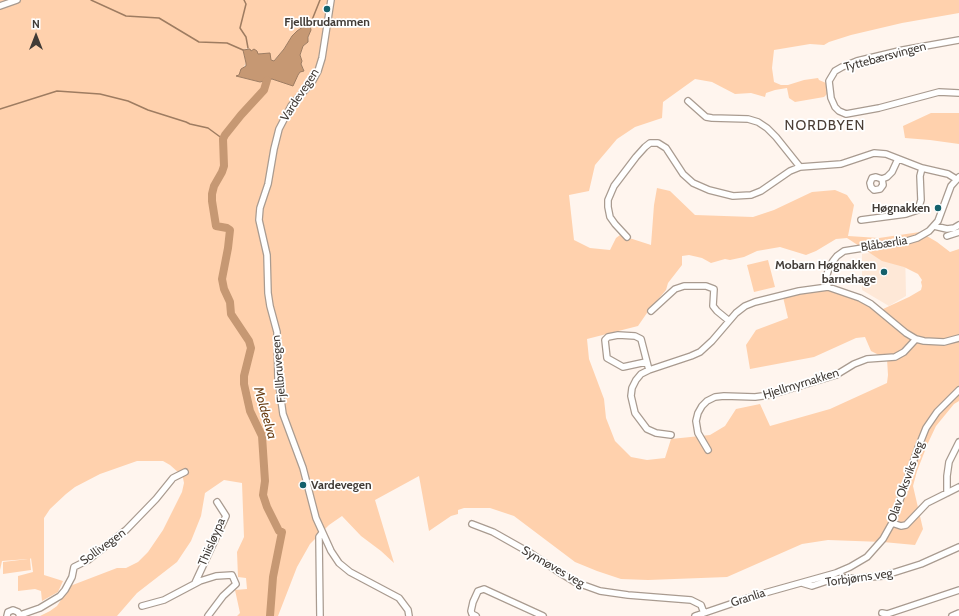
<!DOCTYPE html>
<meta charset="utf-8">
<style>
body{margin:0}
#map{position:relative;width:959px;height:616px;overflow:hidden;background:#fff5ee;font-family:Cabin,sans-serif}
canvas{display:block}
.north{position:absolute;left:16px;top:16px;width:40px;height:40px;-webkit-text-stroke:3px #fff;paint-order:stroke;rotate:0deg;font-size:11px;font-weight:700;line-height:16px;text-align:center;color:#413b36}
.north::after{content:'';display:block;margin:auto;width:14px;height:18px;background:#413b36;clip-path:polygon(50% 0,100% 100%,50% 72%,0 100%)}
</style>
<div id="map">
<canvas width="959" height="616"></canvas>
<div class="north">N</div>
</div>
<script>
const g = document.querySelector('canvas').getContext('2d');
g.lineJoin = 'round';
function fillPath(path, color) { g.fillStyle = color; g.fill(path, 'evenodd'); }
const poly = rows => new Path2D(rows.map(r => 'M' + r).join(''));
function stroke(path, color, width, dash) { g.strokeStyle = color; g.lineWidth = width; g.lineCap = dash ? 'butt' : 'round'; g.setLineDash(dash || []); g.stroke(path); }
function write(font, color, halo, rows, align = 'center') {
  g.font = font + ' Cabin,sans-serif'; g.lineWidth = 3.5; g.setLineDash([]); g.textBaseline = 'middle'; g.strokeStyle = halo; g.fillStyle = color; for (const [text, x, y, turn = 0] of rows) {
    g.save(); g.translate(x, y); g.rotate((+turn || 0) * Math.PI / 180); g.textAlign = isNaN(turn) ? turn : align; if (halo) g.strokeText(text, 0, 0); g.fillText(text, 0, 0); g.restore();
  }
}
fillPath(poly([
 [905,248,906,296,889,306,862,290,862,254]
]), '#fee8d7');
fillPath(poly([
 [0,0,959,0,959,13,902,23,851,35,829,42,824,45,810,44,774,50,772,68,774,82,781,85,788,85,804,80,818,78,819,80,826,83,827,94,824,97,795,102,789,98,787,88,775,90,766,93,765,97,751,93,735,94,712,82,695,79,663,102,662,118,635,127,617,139,595,165,589,191,569,195,574,240,590,248,610,250,616,238,620,235,651,245,654,205,657,188,670,191,695,215,753,217,774,210,812,192,835,190,847,195,854,205,848,236,879,238,920,232,937,242,950,252,959,249,959,401,954,404,936,426,928,443,917,471,913,486,923,529,915,545,883,542,828,540,802,544,727,577,648,580,621,579,597,571,575,562,514,516,490,508,464,508,458,510,458,514,451,516,429,531,419,476,375,500,394,563,381,551,361,536,342,516,329,525,310,544,297,567,278,616,237,616,240,613,235,590,247,589,246,578,238,577,237,552,244,537,242,483,224,480,205,493,201,516,191,541,177,562,137,593,117,616,40,616,50,611,57,606,70,586,117,568,126,568,138,562,148,552,163,530,182,492,184,483,183,478,179,473,170,465,163,461,137,461,100,474,75,487,66,494,50,509,44,518,44,575,63,581,58,592,42,601,41,591,35,589,18,591,18,576,33,572,31,558,30,559,31,570,3,574,3,562,28,559,2,561,0,570],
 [303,26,309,33,308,42,303,46,300,55,302,61,301,64,304,70,300,72,294,80,278,81,272,79,260,82,236,76,239,75,246,63,243,50,248,48,251,52,258,55,262,53,267,54,271,60,274,61,284,49,292,36],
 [847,238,882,261,904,267,918,274,922,280,921,282,922,286,921,290,909,297,883,309,874,309,857,300,830,291,820,290,797,293,783,297,788,318,756,330,746,345,750,369,814,357,856,338,865,337,871,351,887,359,888,375,887,383,830,409,770,426,760,404,736,409,725,426,710,435,671,439,665,458,647,460,631,457,615,441,606,418,604,399,589,359,587,339,638,326,649,310,666,290,668,283,682,265,682,256,689,255,702,258,711,263,725,259,730,260,744,257,757,251,780,247,806,255,816,251,836,239],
 [931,113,959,113,959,144,930,140,905,138,903,126],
 [768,260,775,287,754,292,747,265]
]), '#ffd1ad');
const water = poly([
 [307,24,310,25,311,30,308,37,308,42,303,46,300,55,302,61,301,64,304,71,300,72,298,75,293,86,272,79,260,82,236,76,239,75,241,69,246,66,246,63,243,50,250,49,251,51,254,49,257,51,258,54,270,53,271,60,274,61,284,49,292,36,297,31,307,24]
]);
fillPath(water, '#c69873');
stroke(water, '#9e7c61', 1);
stroke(poly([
 [91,0,126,16,159,18,199,42,227,43,243,50],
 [244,0,246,4,240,28,246,37,248,48],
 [310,25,320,0],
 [0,109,57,91,100,94,128,101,148,110,186,122,190,124,208,128,223,139]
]), '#9e7c61', 1.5);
stroke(poly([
 [267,80,264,90,241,115,225,135,223,139,224,166,222,172,214,186,212,194,212,201,216,226,227,228,230,230,228,248,222,279,224,289,230,302,231,314,249,341,251,348,244,376,244,384,250,411,262,436,265,481,263,495,267,507,279,531,282,532,273,577,270,616]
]), '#c69873', 8);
const minor = poly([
 [331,0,322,58,318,71,312,82,291,106,279,129,274,149,268,184,260,208,259,220,267,255,268,293,270,306,277,332,278,378,283,414,303,468,316,518,331,551,339,563,350,572,399,598,408,610,409,616],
 [0,6,17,0],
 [959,40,903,50,857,61,842,67,835,71,829,81,831,98,835,107,839,111,846,114,879,108,939,92,959,93],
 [688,101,706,117,712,118,748,119,758,122,767,128,776,137,800,167],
 [959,177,951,186,938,221,929,231,917,238,907,241,844,251,837,256,833,261,829,268,826,278,828,287,860,298,871,304,906,333,916,339,924,341,944,342,959,338],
 [882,179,883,185,880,189,874,190,871,187,870,183,872,178,876,177,882,179,887,177,892,172,898,159],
 [861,220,906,214,918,210,921,200,920,176,922,168],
 [934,226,947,229,954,228,959,225],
 [947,236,959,232],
 [627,237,615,224,610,217,608,207,608,200,614,186,636,157,645,147,650,143,658,143,666,148,683,174,693,183,709,190,733,196,751,195,761,191,790,171,800,167,841,164,874,153,886,154,922,168,948,174,956,179],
 [651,311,675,289,684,286,706,286,714,289,713,306,717,311,728,320],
 [646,362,623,367,607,358,605,340,608,337,618,335,635,336,641,339,649,370],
 [671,435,656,433,647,429,635,413,631,396,632,388,636,380,641,374,649,370,691,356,700,352,712,341,736,313,745,306,755,302,799,291,828,287],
 [708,450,698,433,696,421,698,413,702,406,707,401,715,397,724,396,755,397,770,395,836,375,854,364,867,359,895,357,904,352,916,339],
 [947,493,947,476,949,462,959,442],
 [892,523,901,526,906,525,927,503,959,487],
 [472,524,493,532,532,554,557,571,575,582,600,591,628,595,691,600,701,605,704,613],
 [195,583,226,516,217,502],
 [802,583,812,586,830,580,844,578,859,578,883,576,921,564,959,547],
 [142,606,164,600,200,581,216,576,232,575,236,584,223,596,208,616],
 [882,613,887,614,959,590],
 [20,615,40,608,60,596,65,590,72,577,74,567,88,560,126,530,156,499,173,478,185,472],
 [7,616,8,612,13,610,18,612,20,616],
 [320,616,319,537,322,533],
 [476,616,472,614,471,611,473,602,478,591,484,589,543,616],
 [695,616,754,596,836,573,850,567,867,557,883,539,892,523,918,448,926,428,937,412,959,390],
 [952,616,959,613]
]);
stroke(minor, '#a99b90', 8);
stroke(minor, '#fff', 5.5);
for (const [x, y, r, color] of [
 [327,9,4,"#14616c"],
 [938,208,4,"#14616c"],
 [884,272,4,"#14616c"],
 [303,485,4,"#14616c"]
]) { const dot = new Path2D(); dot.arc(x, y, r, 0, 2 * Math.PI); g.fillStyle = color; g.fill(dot); stroke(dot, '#fff', 1.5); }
write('bold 12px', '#413b36', '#fff', [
 ["Fjellbrudammen",327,22,"center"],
 ["Høgnakken",930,208],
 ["Mobarn Høgnakken",876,265],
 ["barnehage",876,279],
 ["Vardevegen",311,485,"left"]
], 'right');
write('12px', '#413b36', '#fff', [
 ["Tyttebærsvingen",885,57,-15],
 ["Vardevegen",300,95,-57],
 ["Blåbærlia",884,244,-9],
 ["Fjellbruvegen",279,369,-95],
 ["Hjellmyrnakken",801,384,-17],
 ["Olav Oksviks veg",906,482,-70],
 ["Thiisløypa",212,542,-67],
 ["Sollivegen",103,547,-36],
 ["Synnøves veg",553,567,30],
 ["Torbjørns veg",859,578,-8],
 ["Granlia",748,598,-18]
]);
write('italic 13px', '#6a3d12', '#fff', [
 ["Moldeelva",265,413,74]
]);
g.letterSpacing = '1px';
write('14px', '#4a3d34', '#fff', [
 ["NORDBYEN",825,126]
]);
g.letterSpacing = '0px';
</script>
